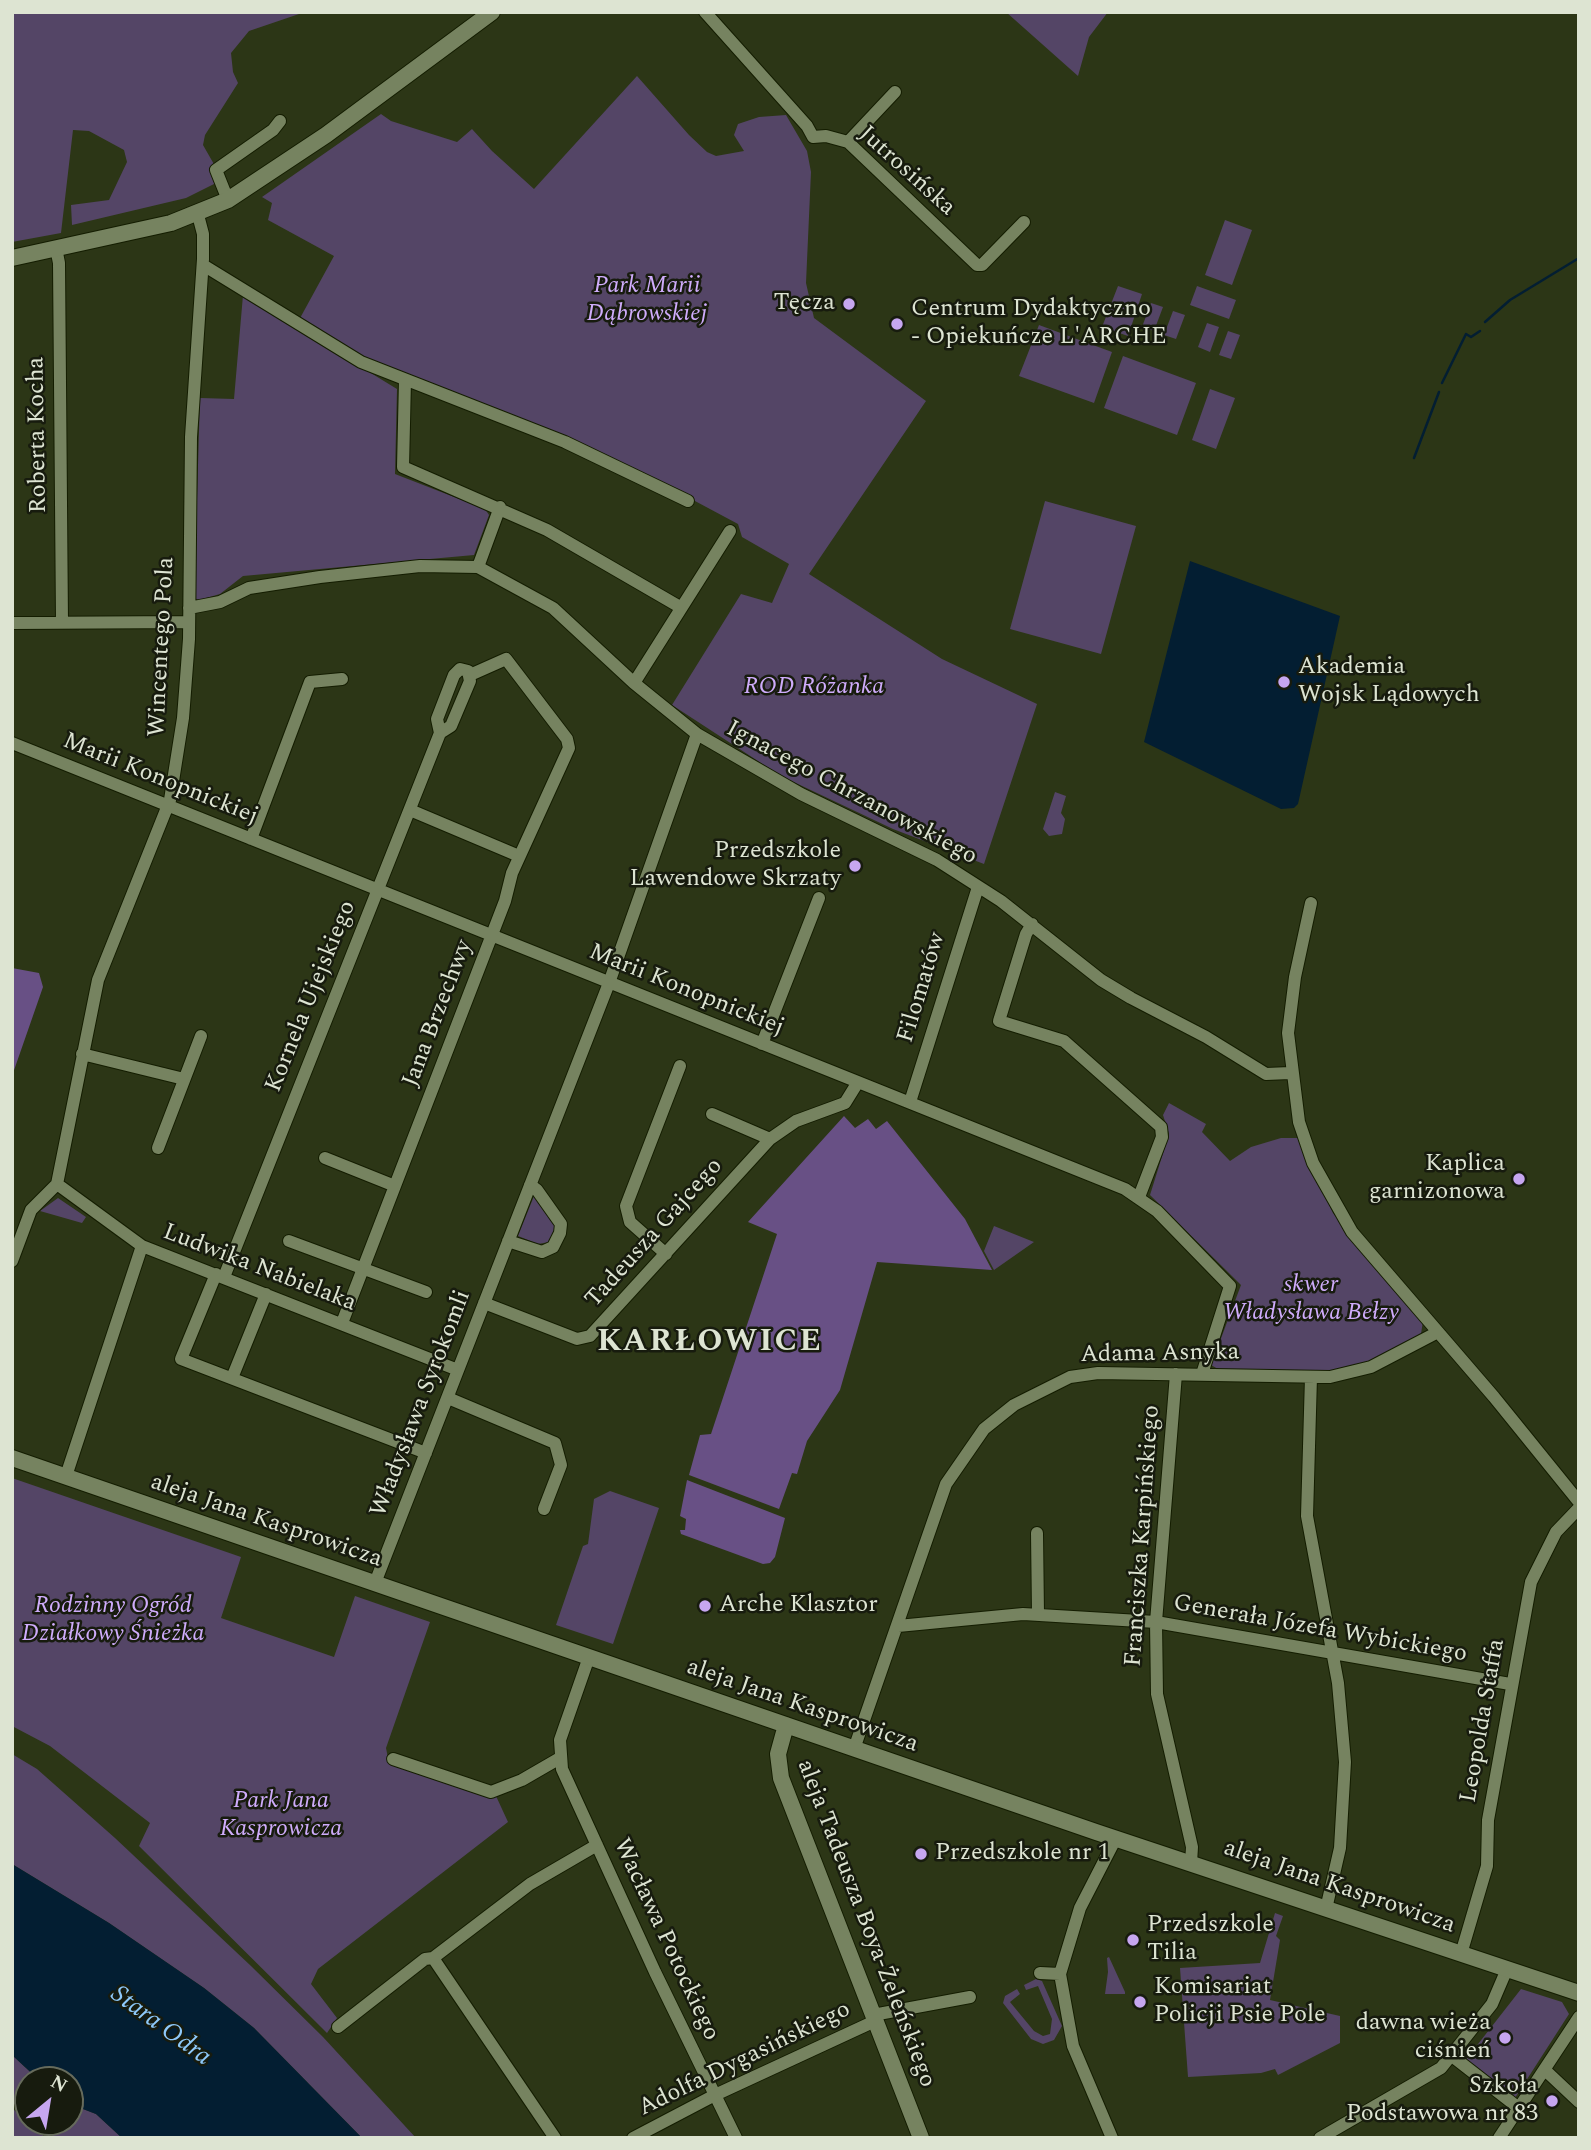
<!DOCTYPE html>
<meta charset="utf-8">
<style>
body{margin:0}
#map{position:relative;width:1591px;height:2150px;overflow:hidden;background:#2c3616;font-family:Spectral,serif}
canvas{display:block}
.frame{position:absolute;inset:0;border:14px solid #dde4d2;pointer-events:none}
.north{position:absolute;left:14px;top:2066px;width:70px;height:70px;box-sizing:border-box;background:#171b0e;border:2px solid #666b5c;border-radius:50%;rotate:30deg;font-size:19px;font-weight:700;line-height:28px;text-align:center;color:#dde4d2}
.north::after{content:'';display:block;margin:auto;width:24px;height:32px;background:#c6a6f0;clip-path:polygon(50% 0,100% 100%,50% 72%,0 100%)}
</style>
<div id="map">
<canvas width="1591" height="2150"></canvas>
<div class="frame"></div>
<div class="north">N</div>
</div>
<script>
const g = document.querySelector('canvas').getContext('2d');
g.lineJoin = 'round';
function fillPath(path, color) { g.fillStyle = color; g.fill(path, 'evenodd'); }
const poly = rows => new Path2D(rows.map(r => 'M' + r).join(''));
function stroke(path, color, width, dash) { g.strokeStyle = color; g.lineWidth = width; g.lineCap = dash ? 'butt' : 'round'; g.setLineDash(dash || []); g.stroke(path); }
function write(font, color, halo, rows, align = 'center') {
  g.font = font + ' Spectral,serif'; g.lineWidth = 5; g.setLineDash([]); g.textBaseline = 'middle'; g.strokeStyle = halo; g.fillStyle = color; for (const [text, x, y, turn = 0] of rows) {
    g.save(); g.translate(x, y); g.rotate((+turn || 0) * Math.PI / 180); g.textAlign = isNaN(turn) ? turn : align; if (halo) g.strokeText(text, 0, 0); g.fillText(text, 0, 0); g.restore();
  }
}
fillPath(poly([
 [12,12,302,12,302,13,249,31,231,53,233,72,238,83,205,135,203,145,215,166,216,183,186,198,72,225,71,205,109,200,127,162,124,150,89,131,73,130,61,233,12,242],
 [1006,12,1108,12,1089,37,1078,76],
 [637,76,689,135,707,152,716,156,744,151,734,135,738,124,759,117,786,115,807,151,811,172,806,283,814,318,926,401,809,574,942,659,1037,704,984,864,893,829,781,776,672,705,741,594,772,603,789,564,742,537,738,524,680,493,369,360,299,320,334,256,268,220,272,203,262,197,381,114,391,121,457,142,472,129,492,151,534,189],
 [1225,220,1252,230,1232,285,1205,275],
 [1118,286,1142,294,1128,336,1102,327],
 [1197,286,1236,300,1229,319,1190,305],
 [243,295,397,389,395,474,485,509,489,515,474,555,243,576,220,594,199,600,194,598,200,398,234,399],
 [1151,303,1163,307,1154,331,1142,327],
 [1173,311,1185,315,1176,339,1164,335],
 [1207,323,1219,327,1210,352,1198,347],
 [1039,325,1112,352,1094,403,1019,376],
 [1228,331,1240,335,1231,359,1219,355],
 [1123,356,1196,383,1177,435,1104,408],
 [1210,389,1235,398,1216,449,1192,440],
 [1045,501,1136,526,1101,654,1010,629],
 [1055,792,1066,796,1061,813,1065,819,1062,834,1049,836,1043,829],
 [1169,1103,1206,1124,1202,1132,1230,1161,1251,1147,1281,1138,1298,1138,1333,1213,1423,1321,1421,1334,1367,1363,1330,1371,1218,1369,1211,1365,1241,1285,1150,1195,1169,1134,1163,1115],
 [534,1196,556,1225,549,1242,538,1244,518,1236],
 [58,1198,86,1217,82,1223,40,1211],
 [994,1226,1034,1242,994,1270,984,1251],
 [12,1478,241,1557,221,1618,334,1657,355,1596,430,1622,386,1748,389,1763,496,1796,508,1822,318,1969,311,1984,337,2018,327,2033,139,1846,150,1823,50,1746,12,1726],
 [610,1491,659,1508,613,1644,556,1625,583,1546,588,1544,594,1499],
 [12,1754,37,1769,115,1838,251,1966,323,2037,416,2138,362,2138,254,2028,204,1988,109,1923,12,1864],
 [1275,1913,1283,1916,1276,1936,1280,1940,1270,2000,1340,2016,1340,2043,1278,2075,1275,2069,1261,2073,1188,2077,1180,1968,1260,1963],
 [1109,1957,1125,1992,1125,1994,1105,1994,1108,1972,1107,1958],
 [1036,1979,1042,1981,1062,2026,1054,2040,1043,2044,1031,2039,1003,2003,1005,1996,1017,1989,1020,1994,1010,2002,1034,2031,1043,2036,1050,2034,1052,2019,1038,1986,1026,1990,1024,1985],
 [1521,1989,1562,2002,1569,2014,1513,2101,1464,2062],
 [12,2055,39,2080,28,2080,28,2115,12,2102],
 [70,2104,96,2114,122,2138,55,2138,37,2122,70,2122],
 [12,2109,13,2109,46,2138,12,2138]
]), '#544566');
fillPath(poly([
 [12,968,39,973,43,987,12,1076],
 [844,1116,855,1128,868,1119,876,1129,887,1121,965,1219,992,1270,877,1262,840,1390,807,1441,797,1474,792,1473,779,1509,689,1475,700,1435,711,1434,777,1234,748,1222],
 [687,1480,785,1518,775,1557,770,1563,763,1564,681,1534,680,1530,685,1530,686,1519,680,1516]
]), '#685085');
fillPath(poly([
 [1190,561,1340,616,1298,804,1294,808,1281,809,1144,742],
 [12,1864,109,1923,204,1988,254,2028,362,2138,122,2138,96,2114,70,2104,70,2080,39,2080,12,2055]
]), '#031e32');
stroke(poly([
 [1485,322,1510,300,1579,258],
 [1442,383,1466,334,1471,337,1480,331],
 [1414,458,1439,392]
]), '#031e32', 2.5);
const street = poly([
 [705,12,807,126,813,137,826,136,848,142,977,265,982,265,1024,222],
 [848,142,895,92],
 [228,200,216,170,273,130,280,121],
 [56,248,59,263,62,622],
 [203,265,361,362,565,442,688,501],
 [405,380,403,467,547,530,680,607],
 [478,567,500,507],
 [189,608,220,602,249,588,320,577,420,566,478,567,553,608,634,683,697,734,801,794,937,860,1001,901,1101,980,1131,998,1206,1037,1266,1074,1290,1073],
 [12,623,189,622],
 [634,683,730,531],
 [12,743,1125,1189,1157,1211,1230,1286,1202,1374],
 [410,810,519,856],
 [251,839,310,682,342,679],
 [1311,903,1295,977,1288,1033,1299,1122,1313,1163,1352,1232,1494,1397,1579,1502],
 [1032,924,1026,934,999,1021,1064,1041,1161,1127,1162,1137,1139,1197],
 [762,1044,819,898],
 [82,1054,184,1079],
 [910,1102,978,887],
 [712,1114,770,1139],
 [158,1148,201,1036],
 [325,1158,395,1186],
 [57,1184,142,1246,458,1370],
 [289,1241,426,1292],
 [508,1241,542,1252,553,1247,560,1233,561,1224,537,1190,530,1185],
 [666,1254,630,1222,626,1206,680,1066],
 [12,1261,31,1210,57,1184,98,980,170,800,183,718,189,639,191,437,203,259,203,234,198,215],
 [216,1274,181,1359,426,1453],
 [224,1277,440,733,451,726,470,681,468,671,460,669,454,675,437,719,440,733],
 [484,1303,577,1339,590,1336,770,1139,796,1121,845,1103,858,1082],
 [342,1323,505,901,512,873,569,748,567,739,506,659,470,675],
 [1176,1374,1156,1622,1157,1694,1192,1847,1191,1863],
 [1311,1377,1307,1516,1338,1683,1345,1762,1340,1848,1326,1909],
 [232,1378,266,1294],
 [448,1398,555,1443,561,1465,544,1509],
 [66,1476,142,1246],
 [1037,1533,1038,1614],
 [375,1583,609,983,697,734],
 [898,1626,1023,1614,1156,1622,1510,1684],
 [589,1657,560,1740,562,1769,655,1972,736,2138],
 [854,1749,946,1484,984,1429,1014,1405,1070,1377,1098,1373,1330,1377,1371,1367,1438,1332],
 [393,1759,491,1792,522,1780,560,1758],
 [1461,1954,1487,1866,1488,1820,1531,1582,1556,1532,1579,1508],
 [433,1958,555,2138],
 [1040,1973,1060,1974,1080,1908,1116,1838],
 [1060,1974,1073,2046,1112,2138],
 [873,2015,970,1997],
 [338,2027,425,1959,433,1958,530,1884,597,1845],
 [1452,2056,1520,2109],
 [1546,2071,1579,2102],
 [633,2138,715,2095,875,2021],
 [1320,2138,1441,2068,1492,2004,1507,1969],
 [1499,2138,1579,2017]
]);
const secondary = poly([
 [12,258,171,223,228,200,326,135,492,12],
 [12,1458,1096,1832,1579,1993],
 [786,1725,778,1754,781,1778,921,2138]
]);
stroke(street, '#141d00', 14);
stroke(secondary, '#141d00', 18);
stroke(street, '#768360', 12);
stroke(secondary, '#768360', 16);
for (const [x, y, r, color] of [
 [849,304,7,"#c6a6f0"],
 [897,324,7,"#c6a6f0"],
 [1284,682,7,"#c6a6f0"],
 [855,866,7,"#c6a6f0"],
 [1519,1179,7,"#c6a6f0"],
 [705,1606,7,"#c6a6f0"],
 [921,1854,7,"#c6a6f0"],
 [1133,1940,7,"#c6a6f0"],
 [1140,2002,7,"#c6a6f0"],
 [1505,2038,7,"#c6a6f0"],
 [1552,2101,7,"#c6a6f0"]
]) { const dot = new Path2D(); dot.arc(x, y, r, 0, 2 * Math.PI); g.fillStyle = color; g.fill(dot); stroke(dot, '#171b0e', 2.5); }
write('24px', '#dde4d2', '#171b0e', [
 ["Jutrosińska",906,172,42],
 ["Roberta Kocha",39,435,-91],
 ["Wincentego Pola",163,647,-87],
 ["Marii Konopnickiej",160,780,22],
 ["Ignacego Chrzanowskiego",851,794,28],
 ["Filomatów",923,988,-73],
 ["Marii Konopnickiej",686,991,22],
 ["Kornela Ujejskiego",312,997,-68],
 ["Jana Brzechwy",439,1014,-69],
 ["Tadeusza Gajcego",655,1234,-48],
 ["Ludwika Nabielaka",259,1269,21],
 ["Adama Asnyka",1160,1355,-1],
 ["Władysława Syrokomli",422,1404,-69],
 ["aleja Jana Kasprowicza",266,1522,19],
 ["Franciszka Karpińskiego",1144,1536,-86],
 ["Generała Józefa Wybickiego",1320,1630,10],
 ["aleja Jana Kasprowicza",802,1707,19],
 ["Leopolda Staffa",1484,1721,-80],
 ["aleja Jana Kasprowicza",1339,1888,19],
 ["aleja Tadeusza Boya-Żeleńskiego",865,1924,69],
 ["Wacława Potockiego",665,1940,65],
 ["Adolfa Dygasińskiego",745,2060,-26]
]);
write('italic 24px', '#cfacfb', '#171b0e', [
 ["Park Marii",647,287],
 ["Dąbrowskiej",647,315],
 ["ROD Różanka",814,688],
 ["skwer",1311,1286],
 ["Władysława Bełzy",1311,1314],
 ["Rodzinny Ogród",113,1607],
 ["Działkowy Śnieżka",113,1635],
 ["Park Jana",281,1802],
 ["Kasprowicza",281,1830]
]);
write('24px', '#dde4d2', '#171b0e', [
 ["Tęcza",835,304,"right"],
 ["Centrum Dydaktyczno",911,310],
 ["- Opiekuńcze L'ARCHE",911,338],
 ["Akademia",1298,668],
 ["Wojsk Lądowych",1298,696],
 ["Przedszkole",841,852,"right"],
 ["Lawendowe Skrzaty",841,880,"right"],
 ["Kaplica",1505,1165,"right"],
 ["garnizonowa",1505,1193,"right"],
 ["Arche Klasztor",719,1606],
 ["Przedszkole nr 1",935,1854],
 ["Przedszkole",1147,1926],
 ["Tilia",1147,1954],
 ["Komisariat",1154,1988],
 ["Policji Psie Pole",1154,2016],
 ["dawna wieża",1491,2024,"right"],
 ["ciśnień",1491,2052,"right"],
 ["Szkoła",1538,2087,"right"],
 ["Podstawowa nr 83",1538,2115,"right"]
], 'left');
write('italic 26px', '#8ec9fa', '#171b0e', [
 ["Stara Odra",160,2027,36]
]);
g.letterSpacing = '2px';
write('bold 32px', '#dde4d2', '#171b0e', [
 ["KARŁOWICE",710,1344]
]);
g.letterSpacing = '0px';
</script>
